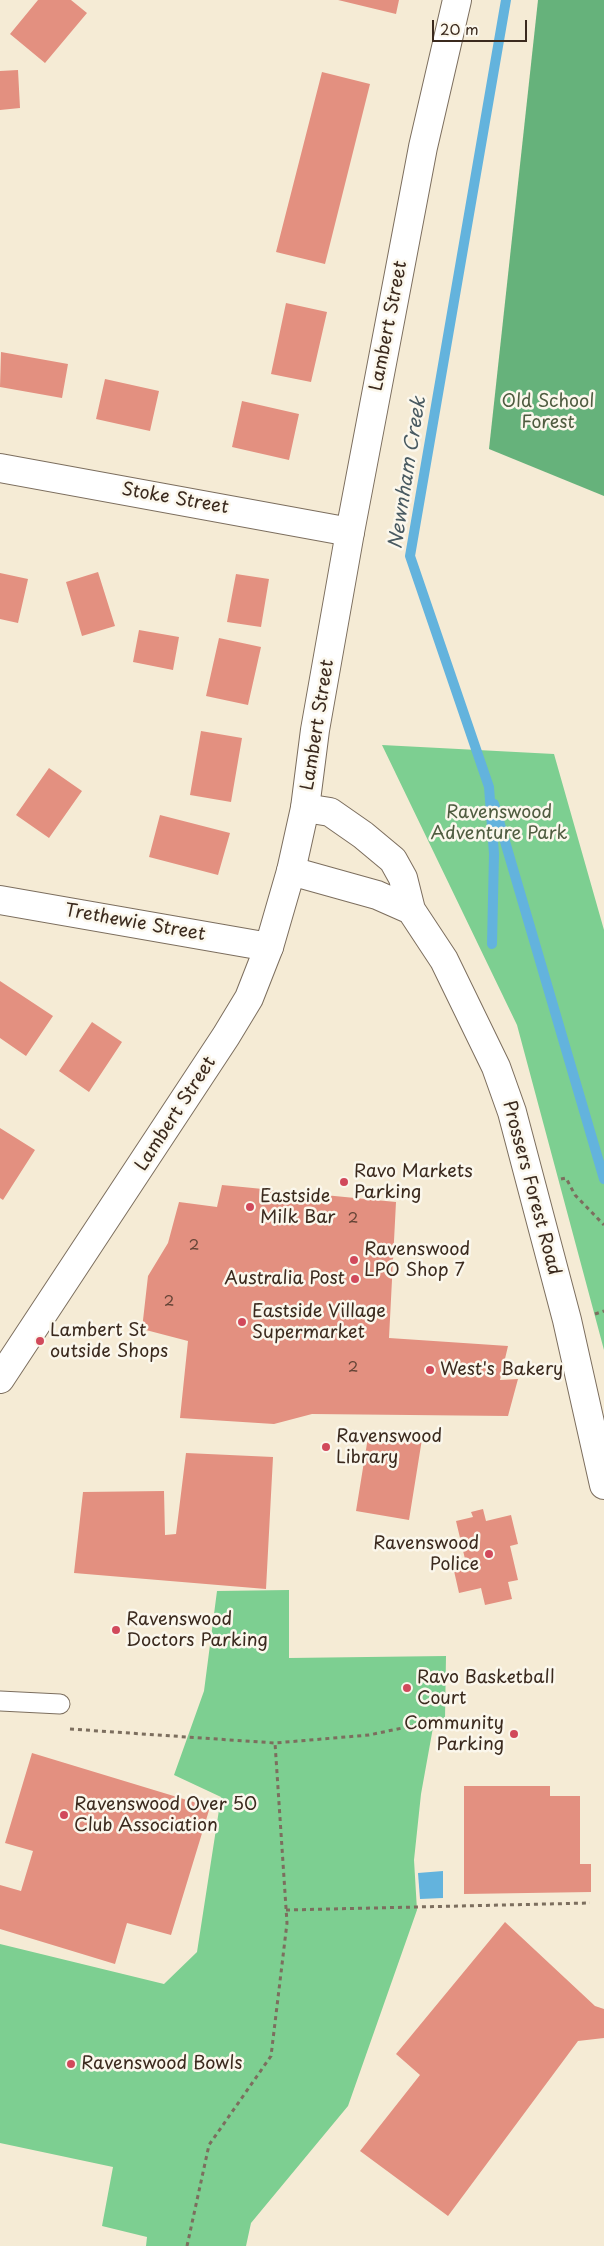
<!DOCTYPE html>
<style>
body{margin:0}
#map{position:relative;width:604px;height:2246px;overflow:hidden;background:#f5ebd5;font-family:"Playpen Sans",sans-serif}
canvas{display:block}
.scale{position:absolute;left:432px;top:20px;width:95px;height:22px;box-sizing:border-box;border:2px solid #3b2a1e;border-top:0;padding-left:6px;font-size:15px;line-height:18px;white-space:nowrap;color:#3b2a1e;-webkit-text-stroke:4px #fbf7ec;paint-order:stroke}
</style>
<div id="map">
<canvas width="604" height="2246"></canvas>
<div class="scale">20 m</div>
</div>
<script>
const g = document.querySelector('canvas').getContext('2d');
g.lineJoin = 'round';
function fillPath(path, color) { g.fillStyle = color; g.fill(path, 'evenodd'); }
const poly = rows => new Path2D(rows.map(r => 'M' + r).join(''));
function stroke(path, color, width, dash) { g.strokeStyle = color; g.lineWidth = width; g.lineCap = dash ? 'butt' : 'round'; g.setLineDash(dash || []); g.stroke(path); }
function write(font, color, halo, rows, align = 'center') {
  g.font = font + ' "Playpen Sans",sans-serif'; g.lineWidth = 5; g.setLineDash([]); g.textBaseline = 'middle'; g.strokeStyle = halo; g.fillStyle = color; for (const [text, x, y, turn = 0] of rows) {
    g.save(); g.translate(x, y); g.rotate((+turn || 0) * Math.PI / 180); g.textAlign = isNaN(turn) ? turn : align; if (halo) g.strokeText(text, 0, 0); g.fillText(text, 0, 0); g.restore();
  }
}
fillPath(poly([
 [382,745,554,754,604,930,604,1350,517,1025],
 [289,1590,289,1658,446,1656,445,1719,434,1722,421,1794,414,1860,417,1910,348,2106,251,2223,246,2246,146,2246,147,2237,102,2226,113,2167,0,2143,0,1944,164,1984,197,1952,221,1797,174,1775,204,1691,217,1591]
]), '#7dcf91');
fillPath(poly([
 [538,0,604,0,604,496,489,449]
]), '#66b27b');
fillPath(poly([
 [443,1871,443,1898,420,1899,418,1873]
]), '#63b3dd');
stroke(poly([
 [494,804,604,1179],
 [492,944,494,854,489,787,410,556,506,0]
]), '#63b3dd', 10);
fillPath(poly([
 [38,0,71,0,87,13,45,63,10,34],
 [338,0,399,0,396,14],
 [18,70,20,108,0,110,0,71],
 [322,72,370,84,325,264,276,252],
 [286,303,327,312,311,382,271,374],
 [1,352,68,364,62,398,0,387],
 [105,379,159,391,150,431,96,419],
 [242,401,299,414,289,460,232,447],
 [98,572,115,626,82,636,66,582],
 [0,573,28,579,18,623,0,619],
 [236,574,269,579,261,627,227,622],
 [139,630,179,637,173,670,133,662],
 [219,638,261,647,248,705,206,696],
 [201,731,242,738,231,802,190,795],
 [49,768,82,791,49,838,16,815],
 [160,815,230,833,218,875,149,857],
 [0,981,53,1016,26,1056,0,1038],
 [92,1022,122,1042,89,1092,59,1071],
 [0,1128,35,1150,3,1200,0,1198],
 [222,1185,396,1202,389,1338,508,1346,500,1380,518,1379,508,1416,312,1414,274,1424,180,1418,188,1341,142,1329,148,1276,168,1243,179,1202,217,1207],
 [369,1431,422,1439,409,1520,356,1511],
 [186,1453,273,1457,266,1589,74,1573,83,1492,164,1491,165,1535,176,1534],
 [483,1509,486,1521,511,1515,518,1544,510,1546,518,1580,508,1582,512,1599,485,1605,481,1588,459,1593,452,1562,465,1559,456,1521,473,1517,471,1512],
 [32,1753,210,1807,171,1935,127,1923,115,1964,0,1929,0,1885,21,1891,33,1851,5,1843],
 [464,1786,550,1786,550,1796,580,1796,580,1864,591,1864,591,1892,464,1894],
 [505,1922,595,2006,604,2009,604,2038,578,2041,448,2216,360,2151,420,2075,396,2054]
]), '#e39080');
const service = poly([
 [0,1701,60,1704]
]);
const minor = poly([
 [0,468,350,532],
 [305,808,330,812,363,835,393,860,403,878,411,910,444,960,496,1067,512,1112,567,1320,604,1485],
 [291,871,377,895,411,910],
 [0,900,269,947]
]);
const tertiary = poly([
 [0,1379,226,1036,249,998,269,947,291,871,305,808,315,730,350,532,423,147,457,0]
]);
stroke(service, '#7c6e5e', 21);
stroke(minor, '#7c6e5e', 30);
stroke(tertiary, '#7c6e5e', 30);
stroke(poly([
 [561,1179,566,1178,575,1195,604,1225],
 [595,1314,604,1311],
 [70,1729,275,1743,369,1735,445,1719],
 [286,1910,590,1903],
 [187,2246,209,2145,271,2056,287,1923,275,1743]
]), '#7c6e5e', 3, [4, 4]);
stroke(service, '#fff', 19);
stroke(minor, '#fff', 28);
stroke(tertiary, '#fff', 28);
for (const [x, y, r, color] of [
 [344,1182,5,"#d1495b"],
 [250,1207,5,"#d1495b"],
 [354,1260,5,"#d1495b"],
 [355,1279,5,"#d1495b"],
 [242,1322,5,"#d1495b"],
 [40,1341,5,"#d1495b"],
 [430,1370,5,"#d1495b"],
 [326,1447,5,"#d1495b"],
 [489,1554,5,"#d1495b"],
 [116,1630,5,"#d1495b"],
 [407,1688,5,"#d1495b"],
 [514,1734,5,"#d1495b"],
 [64,1815,5,"#d1495b"],
 [71,2064,5,"#d1495b"]
]) { const dot = new Path2D(); dot.arc(x, y, r, 0, 2 * Math.PI); g.fillStyle = color; g.fill(dot); stroke(dot, '#fbf7ec', 2); }
write('15px', '#654436', null, [
 ["2",353,1219],
 ["2",194,1246],
 ["2",169,1302],
 ["2",353,1368]
]);
write('18px', '#3b2a1e', '#fbf7ec', [
 ["Lambert Street",389,326,-79],
 ["Stoke Street",175,499,10],
 ["Lambert Street",318,725,-81],
 ["Trethewie Street",135,923,10],
 ["Lambert Street",176,1114,-57],
 ["Prossers Forest Road",531,1188,75]
]);
write('18px', '#4f5c40', '#fbf7ec', [
 ["Old School",548,402],
 ["Forest",548,423],
 ["Ravenswood",499,813],
 ["Adventure Park",499,834]
]);
write('18px', '#3b2a1e', '#fbf7ec', [
 ["Ravo Markets",354,1172],
 ["Parking",354,1193],
 ["Eastside",260,1197],
 ["Milk Bar",260,1218],
 ["Ravenswood",364,1250],
 ["LPO Shop 7",364,1271],
 ["Australia Post",345,1279,"right"],
 ["Eastside Village",252,1312],
 ["Supermarket",252,1333],
 ["Lambert St",50,1331],
 ["outside Shops",50,1352],
 ["West's Bakery",440,1370],
 ["Ravenswood",336,1437],
 ["Library",336,1458],
 ["Ravenswood",479,1544,"right"],
 ["Police",479,1565,"right"],
 ["Ravenswood",126,1620],
 ["Doctors Parking",126,1641],
 ["Ravo Basketball",417,1678],
 ["Court",417,1699],
 ["Community",504,1724,"right"],
 ["Parking",504,1745,"right"],
 ["Ravenswood Over 50",74,1805],
 ["Club Association",74,1826],
 ["Ravenswood Bowls",81,2064]
], 'left');
write('italic 19px', '#495a61', '#fbf7ec', [
 ["Newnham Creek",408,473,-81]
]);
</script>
